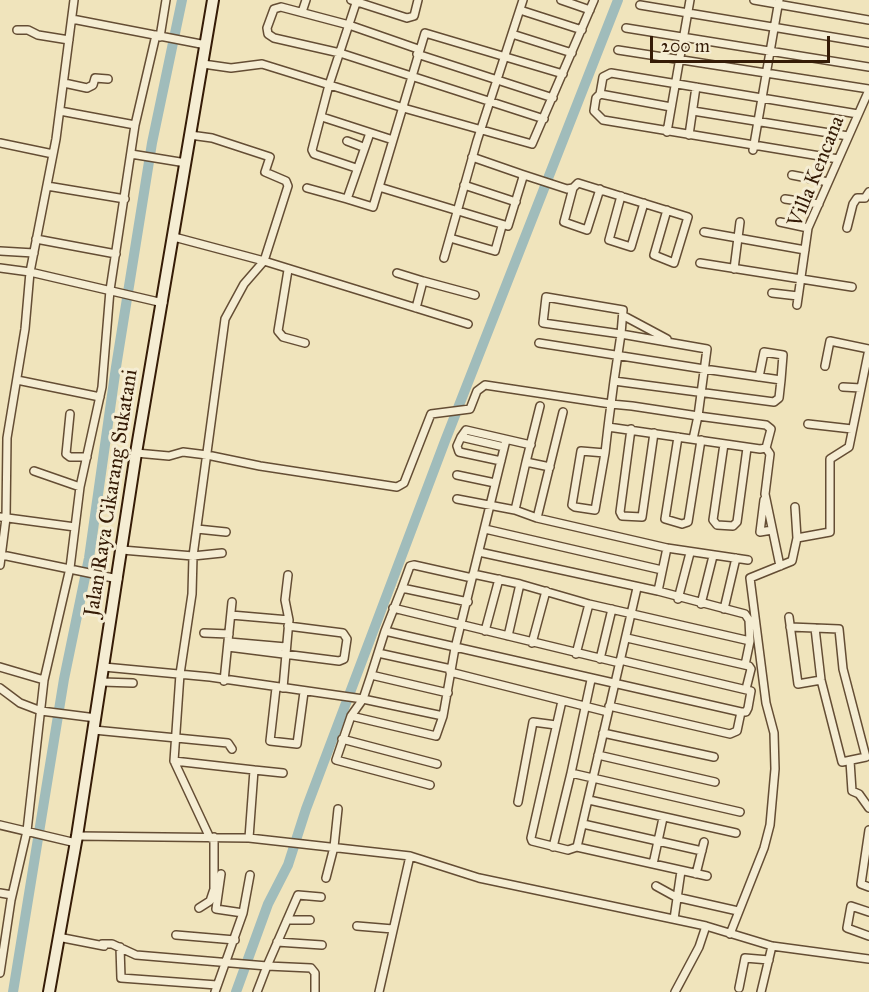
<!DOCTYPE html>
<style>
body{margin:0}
#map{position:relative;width:869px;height:992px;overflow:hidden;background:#f0e4bc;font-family:"IM FELL Great Primer",serif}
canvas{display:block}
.scale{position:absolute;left:650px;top:36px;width:180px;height:27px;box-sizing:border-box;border:3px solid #351b06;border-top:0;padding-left:8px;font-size:18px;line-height:21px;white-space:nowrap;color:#351b06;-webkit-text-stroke:4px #f5edd3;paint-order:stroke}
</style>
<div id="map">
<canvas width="869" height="992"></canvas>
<div class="scale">200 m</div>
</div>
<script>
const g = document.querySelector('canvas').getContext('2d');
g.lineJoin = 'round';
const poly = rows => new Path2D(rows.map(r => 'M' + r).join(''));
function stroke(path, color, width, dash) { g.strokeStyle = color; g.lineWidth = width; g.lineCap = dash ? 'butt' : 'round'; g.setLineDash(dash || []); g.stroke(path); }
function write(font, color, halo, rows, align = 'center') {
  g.font = font + ' "IM FELL Great Primer",serif'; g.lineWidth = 6; g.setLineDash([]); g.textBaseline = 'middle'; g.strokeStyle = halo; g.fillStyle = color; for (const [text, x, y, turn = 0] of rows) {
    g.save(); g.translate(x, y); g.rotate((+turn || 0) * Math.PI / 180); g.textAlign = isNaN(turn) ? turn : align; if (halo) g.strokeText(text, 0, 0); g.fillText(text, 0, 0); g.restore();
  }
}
stroke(poly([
 [13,992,64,679,89,558,116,367,152,143,182,0],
 [236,992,268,904,288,865,306,809,445,441,618,0]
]), '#a0bcbb', 10);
const minor = poly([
 [351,0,407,18,414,16,418,0],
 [561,0,590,10],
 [754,0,869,20],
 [640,5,869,43],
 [520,10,582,30],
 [302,12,306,0],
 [72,19,206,45],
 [626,28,869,67],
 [17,30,28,30,38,35,69,40],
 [512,34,572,53],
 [160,37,166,0],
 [418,49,349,25,281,7,274,9,267,28,268,34,274,38,340,53,544,119],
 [618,50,869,89],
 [417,54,553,98],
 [203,64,231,68,262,64,407,109,532,144,594,0],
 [64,83,87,88,93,85,95,78,108,79],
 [600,94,603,77,611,73,858,114],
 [671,107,600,94,596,98,594,111,603,120,838,159],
 [60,111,135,125],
 [693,111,848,136],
 [322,117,393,140],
 [667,132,690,0],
 [370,133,347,199,373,207,425,33,563,74],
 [190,135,212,138,270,157,265,172,286,181,288,186,264,261,244,284,225,319,193,556,192,594,180,674,174,761,210,838],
 [689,135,696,87],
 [347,141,363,147],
 [0,143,53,154],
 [753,150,779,0],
 [131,154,186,163],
 [356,168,314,154,312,150,329,85,357,0],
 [521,174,567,189,573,188,578,183,688,217,674,263,654,255,667,210],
 [792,175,828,182],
 [464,185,516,202],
 [47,186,125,199],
 [379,187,508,226,523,177,521,174,472,157],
 [307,188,347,199],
 [573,188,564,222,587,230,600,189],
 [621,196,609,240,631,247,644,203],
 [785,199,819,204],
 [780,222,808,228],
 [847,228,853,204,857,198,865,198,869,192],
 [704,232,805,250],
 [174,237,264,261,468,324],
 [450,238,495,251,502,226],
 [36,239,116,254],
 [0,251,34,253],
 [444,258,477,141,523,0],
 [700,263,852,287],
 [0,268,30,272,163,303],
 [734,269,740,222],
 [288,270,278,331,283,337,305,343],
 [397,273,423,281],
 [772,293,798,296],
 [546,297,623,310,621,334,543,323,546,297],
 [797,305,808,228,869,90],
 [416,308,423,281,475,295],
 [624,316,667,339],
 [539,343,704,369,781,380,783,355,764,352,759,377],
 [825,366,830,341,869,349],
 [17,380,100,397],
 [614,381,774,402,779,398,781,380],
 [843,387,861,388],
 [540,406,526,462,550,467],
 [70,414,66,454,70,457,87,457],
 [808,424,852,429],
 [631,429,620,512,622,516,642,517,654,433],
 [461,437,466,430,531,445],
 [678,437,665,519,682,524,688,522,701,440],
 [724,444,713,520,717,525,733,526,737,522,747,448],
 [766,448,770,454,765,494,780,566],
 [136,453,169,456,183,452,207,455,260,466,397,487,404,483,431,414,470,409,477,391,485,385,611,404,632,406,698,416,766,425,771,429,766,448,760,449,608,427,609,419,611,404,614,381,621,334,707,349,698,416,693,439],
 [605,453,581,451,572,505,575,507,595,510,605,453,608,427],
 [501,461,459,452,457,446,461,437,504,447],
 [34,471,80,487],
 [457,475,495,483],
 [457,499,515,510,537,518,667,548,658,591],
 [764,500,760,532,772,530],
 [795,507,797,538],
 [515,510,526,462],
 [0,517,75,527],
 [537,518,563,412],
 [197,529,226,532],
 [485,529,662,570],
 [667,548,748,560],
 [122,550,193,556,222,553],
 [479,552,658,591,745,614,749,620,750,641],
 [2,555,118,579],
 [0,565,6,518,7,438,25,329,30,272,56,139,74,0],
 [473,574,520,584,589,604,750,641,745,665],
 [402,588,410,566,414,565,472,578],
 [637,588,577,847,707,876],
 [678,599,690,553],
 [701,604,713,556],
 [393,608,620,663],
 [724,609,736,558],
 [231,615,289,620],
 [789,617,798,684,821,680],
 [790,627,815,628,839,629,843,669,866,757,842,762,821,680,815,628],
 [385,631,741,712,746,712,748,708,751,691,620,660],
 [485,631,499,579],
 [204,633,229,634],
 [508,636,520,584],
 [627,638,749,666,751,669,746,689],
 [229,642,286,647],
 [532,643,546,591],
 [228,647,339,661,344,659,347,639,343,633,288,626],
 [378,653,451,669],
 [576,654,589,604],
 [600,659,612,609],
 [0,667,44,680],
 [104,667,210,677,363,699,443,716,455,648,506,440],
 [450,672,608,712],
 [371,675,363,699,351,716,336,760,430,785],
 [591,680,571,773,740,812],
 [224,681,232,602],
 [102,682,133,683],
 [0,688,20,703,41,711,96,718],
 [276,688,270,741,297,744,304,692],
 [283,688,289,620,285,600,288,575],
 [448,693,371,675,385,631,402,588,468,602],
 [562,701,531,838,532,841,568,850,577,847],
 [609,706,730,734,737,731,741,712],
 [351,716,436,736,443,716],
 [94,730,228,743,232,749],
 [603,733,714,757],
 [342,739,437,764],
 [598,755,715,782],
 [174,761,254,770],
 [850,761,852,791,859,794,869,808],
 [589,800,736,833],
 [518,802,533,722,556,725],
 [583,824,702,851],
 [0,825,76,843],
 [869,830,861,884,869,887],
 [77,836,249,838,410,856,479,878,706,926,772,946,869,959],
 [249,838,254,770,283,773],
 [553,847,571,773],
 [653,864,663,818],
 [221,874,216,909,243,913],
 [696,874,704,842],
 [326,878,334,847,338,809],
 [656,886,676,897,738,911],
 [0,893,12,895],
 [199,908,210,901,214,889,214,837],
 [869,912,851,906,847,928,869,936],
 [674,919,681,871],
 [287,920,310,920],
 [357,926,393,929],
 [730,934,764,848,770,825,775,769,774,733,766,703,750,578,792,561,797,538,830,532,830,459,849,447,869,349],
 [176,935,235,940],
 [58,937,104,946],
 [277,942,322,945],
 [102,944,112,944,136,955,267,966,257,992],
 [120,947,121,978,217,985],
 [0,973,11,900,27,831,44,680,70,568,80,487,102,387,110,290,135,125,156,35],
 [739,988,745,958,769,960],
 [215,992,243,913,250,875],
 [315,992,315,973,311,968,267,966,298,895,321,897],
 [379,992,410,856],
 [675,992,699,947,706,926],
 [761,992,772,946]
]);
const secondary = poly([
 [49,992,77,836,136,453,213,0]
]);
stroke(minor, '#644d34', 10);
stroke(secondary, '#351b06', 14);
stroke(minor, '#f5edd3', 7);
stroke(secondary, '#f5edd3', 10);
write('21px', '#351b06', '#f5edd3', [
 ["Villa Kencana",817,172,-68],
 ["Jalan Raya Cikarang Sukatani",112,493,-81]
]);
</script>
